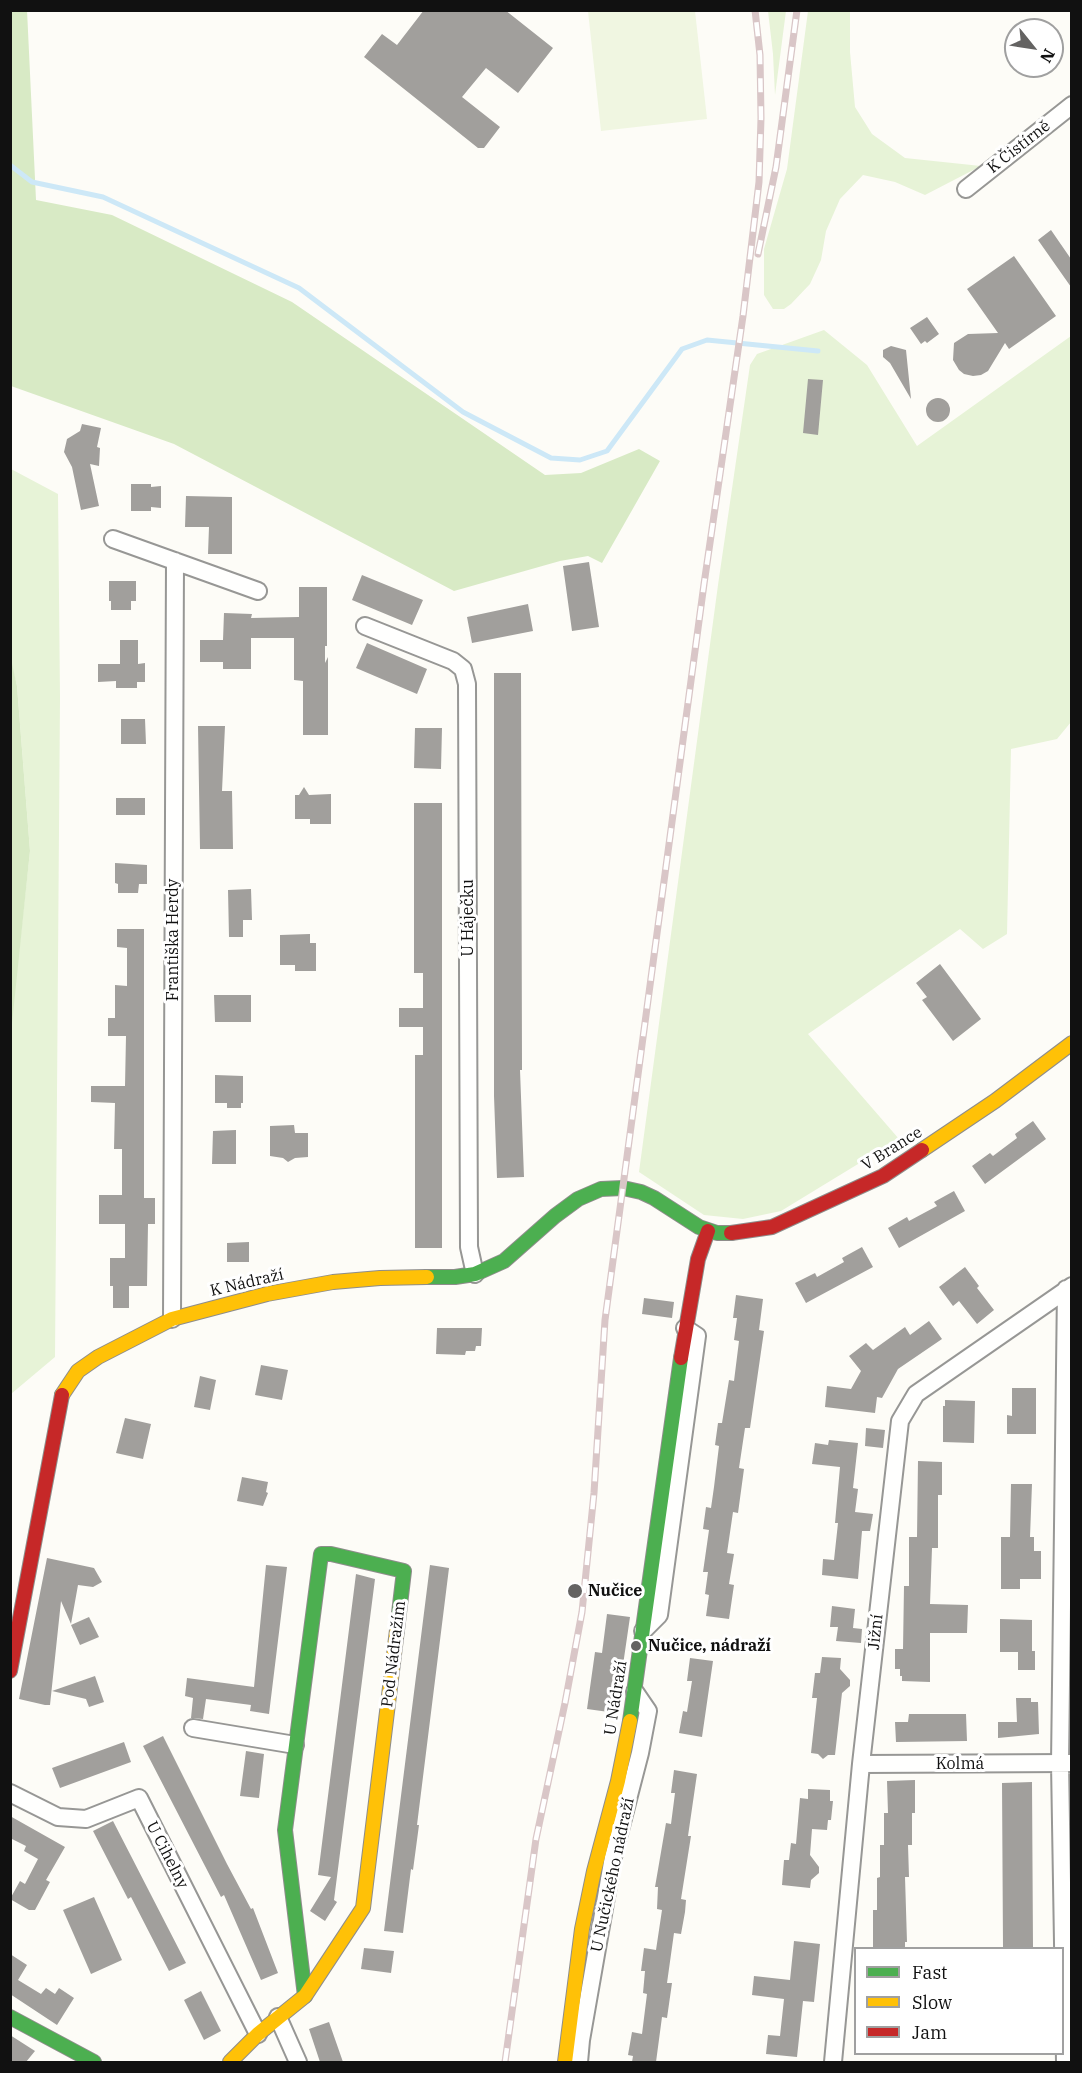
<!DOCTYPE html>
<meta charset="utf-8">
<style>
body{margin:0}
#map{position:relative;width:1082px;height:2073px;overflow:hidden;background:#fdfcf7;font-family:"IBM Plex Serif",serif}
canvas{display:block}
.frame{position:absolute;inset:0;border:12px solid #111;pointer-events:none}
.legend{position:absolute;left:854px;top:1947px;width:210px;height:108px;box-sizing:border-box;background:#fff;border:2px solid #a0a0a0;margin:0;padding:8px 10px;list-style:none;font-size:18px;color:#111}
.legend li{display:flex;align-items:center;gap:12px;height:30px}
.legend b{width:30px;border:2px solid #a0a0a0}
.north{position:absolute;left:1004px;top:18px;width:60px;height:60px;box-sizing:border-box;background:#fff;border:2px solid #a0a0a0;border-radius:50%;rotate:120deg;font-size:16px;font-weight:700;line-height:24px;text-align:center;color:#111}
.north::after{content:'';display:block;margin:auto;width:21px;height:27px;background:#646362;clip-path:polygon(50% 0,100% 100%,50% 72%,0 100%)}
</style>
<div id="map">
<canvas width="1082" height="2073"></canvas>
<div class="frame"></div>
<ul class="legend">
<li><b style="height:8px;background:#4caf50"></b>Fast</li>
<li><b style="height:8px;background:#ffc107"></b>Slow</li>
<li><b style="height:8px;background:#c62828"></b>Jam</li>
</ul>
<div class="north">N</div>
</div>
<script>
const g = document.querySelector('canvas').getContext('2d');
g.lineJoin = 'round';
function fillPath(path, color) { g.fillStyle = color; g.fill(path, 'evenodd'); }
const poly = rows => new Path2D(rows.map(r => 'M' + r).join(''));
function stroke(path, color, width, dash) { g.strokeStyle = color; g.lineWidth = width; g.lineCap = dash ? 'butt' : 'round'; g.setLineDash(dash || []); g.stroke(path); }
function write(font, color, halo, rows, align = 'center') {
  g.font = font + ' "IBM Plex Serif",serif'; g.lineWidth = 6; g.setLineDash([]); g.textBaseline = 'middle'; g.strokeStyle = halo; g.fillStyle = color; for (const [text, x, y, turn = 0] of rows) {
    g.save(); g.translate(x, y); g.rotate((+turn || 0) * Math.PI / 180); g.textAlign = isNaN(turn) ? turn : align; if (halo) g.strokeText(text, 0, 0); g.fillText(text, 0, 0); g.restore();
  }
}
fillPath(poly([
 [768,11,786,11,775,95,773,54],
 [808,11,850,11,850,52,855,107,872,134,905,158,981,166,925,195,895,182,863,175,840,199,826,231,821,260,810,284,791,304,784,309,773,309,764,295,764,249,787,169],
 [824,330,867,365,917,446,1071,336,1071,722,1057,739,1011,749,1007,934,983,949,960,929,808,1034,899,1139,781,1211,743,1219,704,1215,639,1172,718,585,750,365,757,354],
 [11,469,58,494,60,698,55,1357,11,1394,10,1033,30,851,17,686,10,659]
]), '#e7f3d7');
fillPath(poly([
 [27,10,36,200,112,215,292,302,545,475,581,473,639,449,660,461,602,563,588,556,560,561,454,591,174,444,11,386,10,11],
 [11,659,17,686,30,851,11,1033]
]), '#d8eac5');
fillPath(poly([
 [588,11,695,11,707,119,601,131]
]), '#f0f6e1');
stroke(poly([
 [10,165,32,182,103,197,299,288,463,412,551,458,580,460,607,451,682,349,707,340,818,351]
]), '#cde8f7', 5);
fillPath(poly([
 [424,10,505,10,553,48,518,93,486,68,462,97,500,127,484,148,478,148,364,57,382,34,397,45],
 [1051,230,1071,259,1071,287,1038,240],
 [1014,256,1056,316,1009,349,1005,343,988,371,981,375,973,376,964,374,959,370,953,360,954,343,968,334,998,333,967,289],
 [927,317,939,334,927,343,925,341,921,344,910,328],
 [891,346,906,350,911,399,890,363,883,357,883,350],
 [808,379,823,380,818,435,803,433],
 '926 410a12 12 0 1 1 24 0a12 12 0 1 1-24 0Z',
 [82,424,101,428,97,447,100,448,99,466,90,464,99,506,81,510,72,467,64,452,67,439,80,431],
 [131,484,151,484,151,487,161,486,161,508,151,507,151,511,131,511],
 [186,496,232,497,232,554,208,554,209,527,185,527],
 [589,562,599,627,572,631,563,566],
 [362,575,423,600,412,625,352,600],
 [109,581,136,581,136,601,131,601,131,610,111,610,111,601,109,601],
 [299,587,327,587,327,646,325,646,325,663,328,657,328,735,303,735,303,681,294,680,294,638,251,638,251,669,223,669,223,662,200,662,200,640,223,640,224,613,252,614,251,618,299,617],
 [528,604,533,631,472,643,467,617],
 [120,640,138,640,138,664,145,663,145,682,137,682,137,688,116,688,116,681,98,682,98,664,120,664],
 [367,643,427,669,417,694,356,668],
 [494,673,521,673,522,1070,520,1070,524,1177,497,1178,494,1096],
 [121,719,145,719,146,744,121,744],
 [198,726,225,726,222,791,232,791,233,849,200,849],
 [415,728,442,728,441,769,414,768],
 [304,787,309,795,331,794,331,824,310,824,310,819,295,819,295,795,299,795],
 [116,798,145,798,145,815,116,815],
 [414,803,442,803,442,1248,415,1248,415,1055,423,1055,423,1027,399,1027,399,1008,423,1008,423,973,414,973],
 [115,863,147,865,147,884,139,884,138,893,118,893,118,884,115,883],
 [251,889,252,920,243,920,243,937,229,937,228,890],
 [117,929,144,929,144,1198,155,1198,155,1224,148,1224,147,1286,129,1286,129,1308,113,1308,113,1286,110,1286,110,1258,125,1258,125,1224,99,1224,99,1195,122,1195,122,1149,114,1149,115,1103,91,1102,91,1086,125,1086,126,1036,108,1036,108,1018,115,1018,115,985,127,986,127,948,117,947],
 [310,934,310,943,316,943,316,971,295,971,295,965,280,965,280,935],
 [940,964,981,1019,953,1041,922,1000,927,997,916,983],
 [214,995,251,995,251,1022,215,1022],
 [215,1075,243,1076,243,1103,241,1103,241,1108,227,1108,227,1103,215,1103],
 [1033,1121,1046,1139,985,1184,972,1166,990,1153,993,1156,1017,1138,1015,1134],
 [294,1125,295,1133,308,1133,308,1157,295,1158,288,1162,283,1158,270,1156,270,1126],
 [236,1130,236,1164,212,1164,213,1131],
 [954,1191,965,1211,899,1248,888,1228,907,1217,909,1221,937,1206,934,1202],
 [249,1242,249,1262,227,1262,227,1243],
 [862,1247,873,1267,806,1303,795,1283,815,1273,817,1277,844,1262,842,1258],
 [965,1267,979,1286,977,1288,994,1310,977,1324,959,1301,953,1306,939,1287],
 [736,1295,763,1299,759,1330,764,1331,750,1428,745,1428,739,1468,744,1469,738,1513,733,1512,727,1553,734,1554,729,1584,734,1585,729,1619,706,1616,709,1595,705,1594,708,1572,703,1572,709,1530,703,1529,706,1507,711,1508,714,1487,719,1446,715,1445,718,1423,722,1423,729,1380,734,1381,739,1341,734,1340,737,1318,733,1318],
 [644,1298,674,1302,672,1318,642,1314],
 [929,1321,942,1339,898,1369,882,1398,877,1397,875,1413,825,1407,827,1386,851,1389,861,1371,849,1356,866,1343,873,1350,905,1327,910,1335],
 [437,1328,482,1328,481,1346,476,1346,475,1351,466,1351,465,1355,436,1354],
 [261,1365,288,1370,282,1400,255,1395],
 [200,1376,216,1380,210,1410,194,1407],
 [1012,1388,1036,1388,1036,1434,1007,1434,1007,1415,1012,1416],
 [945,1400,975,1401,974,1443,943,1442,943,1406,945,1406],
 [125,1418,151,1424,143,1459,116,1453],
 [866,1428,885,1430,883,1448,865,1446],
 [829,1440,858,1443,853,1488,858,1489,855,1512,873,1514,870,1531,862,1531,858,1579,822,1575,823,1559,834,1560,838,1523,835,1523,840,1467,812,1464,815,1443,828,1445],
 [918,1461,942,1462,942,1495,938,1495,938,1548,932,1548,930,1604,968,1605,967,1633,930,1633,930,1682,902,1681,902,1676,900,1676,900,1669,895,1669,895,1649,903,1649,904,1586,909,1586,909,1537,917,1537],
 [242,1477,268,1482,266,1492,268,1493,263,1506,237,1501],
 [1011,1484,1032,1484,1030,1537,1034,1537,1034,1551,1041,1551,1041,1579,1020,1579,1020,1589,1001,1589,1001,1537,1010,1537],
 [47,1558,94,1568,102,1582,93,1587,78,1585,71,1624,61,1601,50,1705,45,1705,19,1699],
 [266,1565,287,1567,269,1714,250,1711,251,1705,206,1699,203,1719,191,1718,193,1698,185,1696,187,1678,254,1687],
 [430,1565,449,1568,417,1825,419,1825,413,1870,411,1869,403,1933,384,1931],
 [356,1574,375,1579,334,1900,337,1902,325,1921,310,1911,331,1877,318,1875],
 [832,1606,855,1609,853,1628,862,1629,861,1643,836,1641,838,1627,830,1627],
 [607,1614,630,1617,616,1713,587,1709,595,1652,602,1653],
 [89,1617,99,1637,80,1645,71,1625],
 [1000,1619,1032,1620,1032,1651,1035,1651,1035,1670,1018,1670,1018,1652,1000,1652],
 [822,1657,841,1658,840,1669,850,1680,850,1686,842,1693,835,1755,828,1755,823,1759,818,1754,811,1753,817,1698,812,1698,815,1673,820,1673],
 [690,1658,713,1661,702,1737,679,1733,683,1711,687,1712,692,1681,687,1681],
 [95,1676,104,1702,89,1707,86,1699,52,1691],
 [1016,1698,1031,1698,1031,1702,1038,1702,1039,1734,998,1738,998,1722,1017,1722],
 [909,1714,966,1714,967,1741,896,1742,895,1722,908,1722],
 [163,1736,227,1864,251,1909,253,1908,278,1973,261,1980,224,1895,221,1897,143,1746],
 [124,1742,131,1762,60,1788,52,1768],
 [246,1751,264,1754,259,1798,240,1796],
 [674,1770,697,1774,688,1836,691,1836,681,1899,686,1900,685,1912,681,1934,674,1933,667,1983,672,1983,667,2018,662,2017,656,2062,632,2062,633,2056,628,2055,632,2032,642,2034,647,1994,643,1993,645,1971,641,1971,644,1948,656,1950,662,1910,657,1909,658,1887,655,1887,666,1823,671,1824,675,1793,671,1793],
 [915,1780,915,1813,912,1813,912,1845,908,1845,909,1877,905,1877,907,1942,905,1942,905,1948,873,1948,873,1910,877,1910,877,1878,880,1877,880,1845,884,1845,884,1813,888,1813,887,1781],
 [1032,1782,1033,1948,1003,1948,1002,1783],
 [808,1789,830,1790,830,1801,833,1801,831,1820,828,1820,827,1830,812,1829,810,1855,819,1867,819,1873,811,1880,810,1888,782,1885,784,1860,789,1860,791,1843,796,1844,800,1798,808,1799],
 [10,1816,65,1847,46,1880,50,1882,35,1910,29,1910,10,1899,20,1881,25,1884,38,1859,24,1851,26,1846,10,1838],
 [113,1821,186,1963,169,1971,131,1897,128,1899,93,1831],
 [94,1897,122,1960,91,1974,63,1910],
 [794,1941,820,1944,814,2002,803,2001,797,2057,766,2054,768,2035,780,2036,784,1999,752,1995,754,1976,790,1980],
 [364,1948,394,1951,391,1973,361,1969],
 [10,1954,27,1965,18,1980,41,1994,46,1988,55,1994,59,1988,74,1998,57,2025,10,1994],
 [201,1991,221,2031,204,2040,184,2000],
 [329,2022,343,2062,320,2062,309,2029],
 [10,2035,35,2051,26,2062,10,2062]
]), '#a19f9c');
const street = poly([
 [966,189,1072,105],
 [113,539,258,591],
 [365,626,453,661,463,669,467,684,469,1247,475,1274],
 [172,1319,175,561],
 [643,1631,659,1615,697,1336,685,1328],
 [193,1728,295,1745],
 [861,1764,1072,1763],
 [10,1793,58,1817,86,1819,139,1798,258,2034],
 [278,2017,298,2062],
 [579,2062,581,2040,613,1857,640,1753,648,1711,635,1692],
 [833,2062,861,1764,900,1421,916,1394,1072,1286],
 [1065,2062,1060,1763,1066,1289]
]);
const fast = poly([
 [427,1277,455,1277,475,1274,504,1261,555,1216,578,1199,601,1189,623,1188,641,1192,654,1198,699,1227,717,1233,731,1233],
 [630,1721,681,1358],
 [305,1996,285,1830,321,1554,331,1554,404,1571,397,1630],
 [10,2017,94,2062]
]);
const slow = poly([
 [922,1150,995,1101,1072,1043],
 [62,1395,78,1371,98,1357,172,1319,267,1294,333,1282,380,1278,427,1277],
 [230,2062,258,2034,305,1996,363,1908,397,1630],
 [565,2062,582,1929,594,1871,618,1781,630,1721]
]);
const jam = poly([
 [731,1233,772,1227,883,1176,922,1150],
 [681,1358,698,1259,708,1231],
 [10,1671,62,1395]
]);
stroke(street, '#979795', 20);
stroke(fast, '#8e8d8b', 16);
stroke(slow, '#8e8d8b', 16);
stroke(jam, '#8e8d8b', 16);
stroke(street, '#fffffe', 16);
stroke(fast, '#4caf50', 14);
stroke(slow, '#ffc107', 14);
stroke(jam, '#c62828', 14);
const rail = poly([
 [758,254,776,167,797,10],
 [505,2062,536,1839,565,1703,582,1612,594,1493,605,1320,704,584,743,316,759,182,761,118,760,55,755,10]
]);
stroke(rail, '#d9c6c7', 7);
stroke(rail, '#fff', 4.5, [14]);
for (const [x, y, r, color] of [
 [575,1591,8,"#646362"],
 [636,1646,6,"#646362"]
]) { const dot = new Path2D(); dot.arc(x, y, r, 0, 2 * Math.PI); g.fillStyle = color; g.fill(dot); stroke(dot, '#fff', 2); }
write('16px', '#111', '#fff', [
 ["K Čistírně",1019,147,-38],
 ["U Háječku",468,918,-90],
 ["Františka Herdy",173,940,-90],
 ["V Brance",892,1149,-32],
 ["K Nádraží",247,1283,-13],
 ["Jižní",876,1632,-84],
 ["Pod Nádražím",394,1654,-83],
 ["U Nádraží",616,1698,-81],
 ["Kolmá",960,1764],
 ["U Cihelny",167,1855,63],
 ["U Nučického nádraží",613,1875,-78]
]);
write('bold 16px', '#111', '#fff', [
 ["Nučice",588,1591],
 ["Nučice, nádraží",648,1646]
], 'left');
</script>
